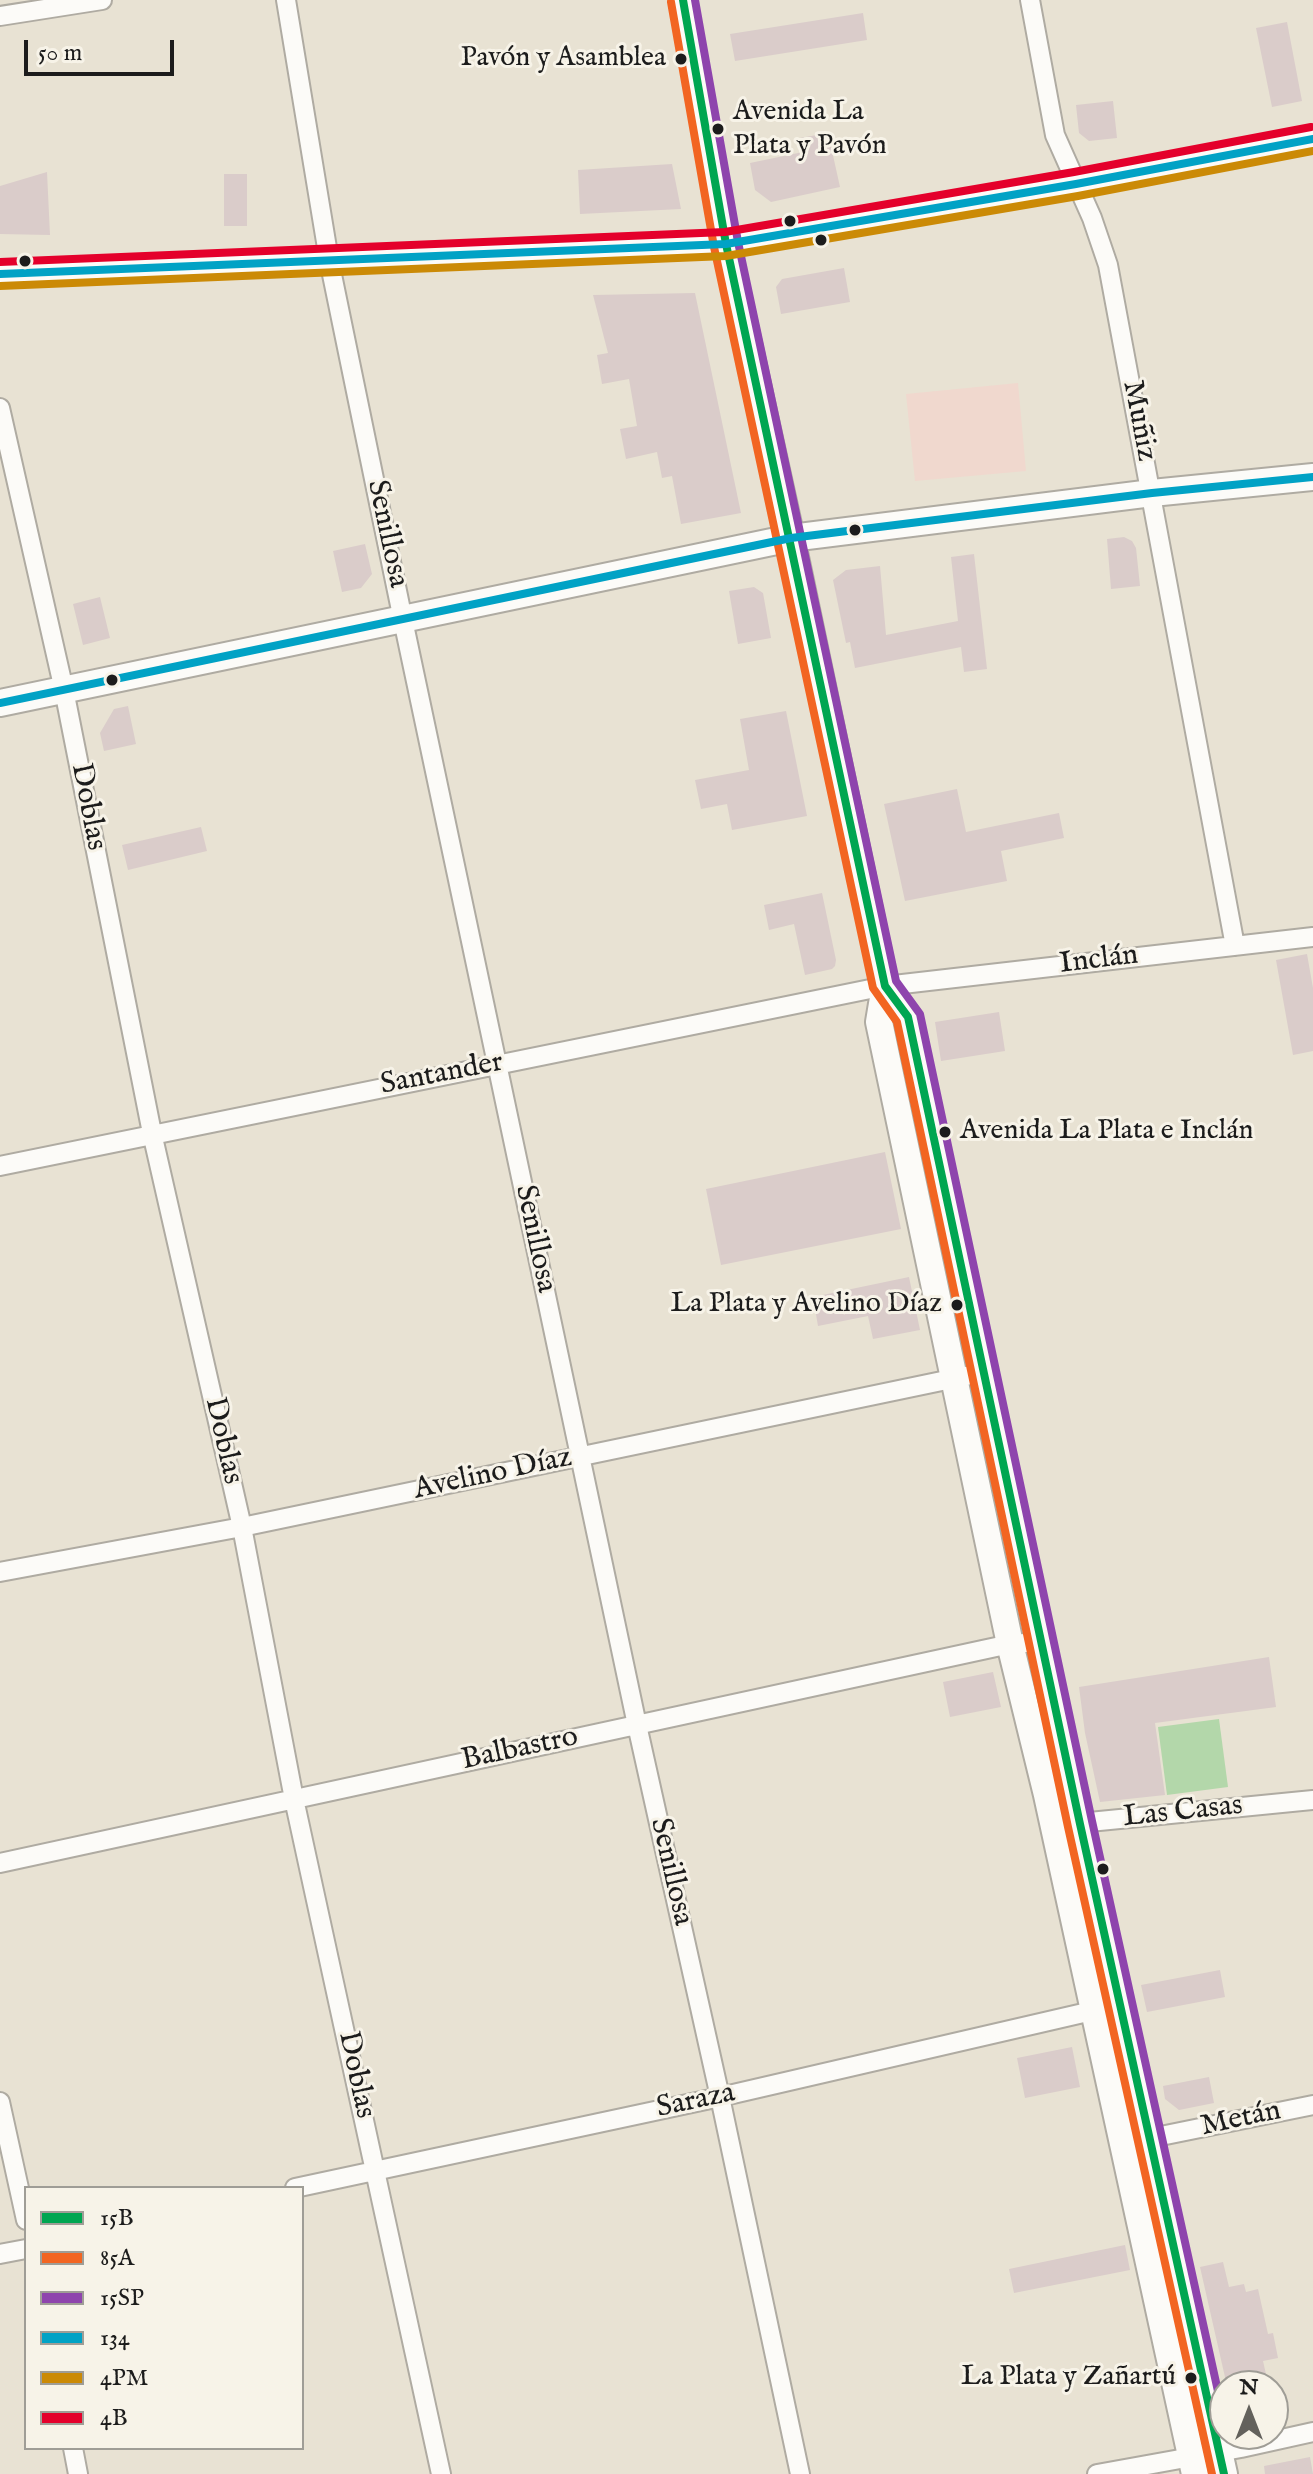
<!DOCTYPE html>
<meta charset="utf-8">
<style>
body{margin:0}
#map{position:relative;width:1313px;height:2474px;overflow:hidden;background:#e8e2d3;font-family:"IM FELL English",serif}
canvas{display:block}
.legend{position:absolute;left:24px;top:2186px;width:280px;height:264px;box-sizing:border-box;background:#f7f3e8;border:2px solid #9f9d96;margin:0;padding:10px 14px;list-style:none;font-size:24px;color:#1c1c1c}
.legend li{display:flex;align-items:center;gap:16px;height:40px}
.legend b{width:40px;border:2px solid #9f9d96}
.north{position:absolute;left:1209px;top:2370px;width:80px;height:80px;box-sizing:border-box;background:#f7f3e8;border:2px solid #9f9d96;border-radius:50%;rotate:0deg;font-size:22px;font-weight:700;line-height:32px;text-align:center;color:#1c1c1c}
.north::after{content:'';display:block;margin:auto;width:28px;height:36px;background:#63615c;clip-path:polygon(50% 0,100% 100%,50% 72%,0 100%)}
.scale{position:absolute;left:24px;top:40px;width:150px;height:36px;box-sizing:border-box;border:4px solid #1c1c1c;border-top:0;padding-left:10px;font-size:24px;line-height:28px;white-space:nowrap;color:#1c1c1c;-webkit-text-stroke:6px #f7f3e8;paint-order:stroke}
</style>
<div id="map">
<canvas width="1313" height="2474"></canvas>
<ul class="legend">
<li><b style="height:10px;background:#00a651"></b>15B</li>
<li><b style="height:10px;background:#f26522"></b>85A</li>
<li><b style="height:10px;background:#8e44ad"></b>15SP</li>
<li><b style="height:10px;background:#01a2c5"></b>134</li>
<li><b style="height:10px;background:#cb8a06"></b>4PM</li>
<li><b style="height:10px;background:#e4002b"></b>4B</li>
</ul>
<div class="north">N</div>
<div class="scale">50 m</div>
</div>
<script>
const g = document.querySelector('canvas').getContext('2d');
g.lineJoin = 'round';
function fillPath(path, color) { g.fillStyle = color; g.fill(path, 'evenodd'); }
const poly = rows => new Path2D(rows.map(r => 'M' + r).join(''));
function stroke(path, color, width, dash) { g.strokeStyle = color; g.lineWidth = width; g.lineCap = dash ? 'butt' : 'round'; g.setLineDash(dash || []); g.stroke(path); }
function write(font, color, halo, rows, align = 'center') {
  g.font = font + ' "IM FELL English",serif'; g.lineWidth = 6; g.setLineDash([]); g.textBaseline = 'middle'; g.strokeStyle = halo; g.fillStyle = color; for (const [text, x, y, turn = 0] of rows) {
    g.save(); g.translate(x, y); g.rotate((+turn || 0) * Math.PI / 180); g.textAlign = isNaN(turn) ? turn : align; if (halo) g.strokeText(text, 0, 0); g.fillText(text, 0, 0); g.restore();
  }
}
fillPath(poly([
 [1018,383,1026,471,915,481,906,394]
]), '#f0d8ce');
fillPath(poly([
 [1219,1719,1228,1787,1167,1795,1158,1727]
]), '#b3d7aa');
fillPath(poly([
 [863,13,867,40,735,61,730,34],
 [1287,22,1302,101,1272,107,1256,28],
 [1113,101,1117,138,1089,141,1079,133,1076,105],
 [828,133,840,187,771,202,755,190,750,163,803,152,800,138],
 [672,164,681,209,580,214,578,170],
 [47,172,50,235,0,234,0,186],
 [224,174,247,174,247,226,224,226],
 [844,268,850,302,781,314,776,287,782,279],
 [695,293,741,513,681,524,672,476,662,478,657,452,626,459,620,429,637,426,629,379,602,384,597,355,608,353,593,295],
 [1124,537,1132,541,1136,548,1140,586,1111,589,1107,539],
 [365,544,372,574,361,588,342,592,333,551],
 [974,554,987,669,964,672,961,647,855,668,850,642,846,643,833,580,846,570,880,566,886,635,958,621,951,557],
 [754,587,763,593,771,638,738,644,729,591],
 [100,597,110,638,83,645,73,604],
 [128,706,136,744,104,751,100,733,114,709],
 [786,711,807,816,732,830,727,804,701,809,695,780,749,770,740,719],
 [957,789,966,832,1059,813,1064,838,1001,851,1007,881,905,901,884,804],
 [201,827,207,851,128,870,122,845],
 [822,893,836,960,835,966,832,969,805,975,794,924,769,930,764,905],
 [1307,954,1313,988,1313,1051,1293,1055,1276,960],
 [999,1012,1005,1051,941,1061,935,1022],
 [885,1152,901,1229,721,1265,706,1189],
 [909,1277,920,1330,873,1339,868,1316,818,1326,813,1297],
 [1269,1657,1276,1707,1155,1723,1165,1795,1100,1802,1085,1733,1079,1687],
 [993,1672,1001,1707,950,1717,943,1682],
 [1220,1970,1225,1997,1147,2012,1141,1985],
 [1072,2047,1080,2087,1025,2098,1017,2058],
 [1209,2077,1214,2103,1179,2110,1165,2099,1163,2086],
 [1125,2245,1130,2270,1014,2293,1009,2269],
 [1223,2262,1229,2287,1244,2284,1246,2292,1258,2289,1268,2334,1273,2333,1278,2358,1263,2361,1268,2383,1227,2386,1200,2267],
 [1310,2457,1313,2474,1265,2474,1264,2466]
]), '#daccca');
const street = poly([
 [286,0,329,260,403,620,637,1725,720,2097,800,2474],
 [1030,0,1055,135,1092,218,1108,265,1235,946],
 [0,16,102,0],
 [0,408,64,690,152,1133,242,1527,294,1799,441,2474],
 [0,1166,885,986,1313,937],
 [0,1572,242,1527,985,1372],
 [1069,1824,1313,1800],
 [0,1863,1010,1644,1041,1642],
 [0,2102,26,2220],
 [1141,2140,1313,2105],
 [295,2188,720,2097,1105,2008],
 [0,2254,26,2249],
 [73,2448,78,2474],
 [1097,2474,1241,2448,1313,2432]
]);
const secondary = poly([
 [683,0,726,244,791,538,885,986,879,1022,1010,1644,1047,1795,1195,2474],
 [0,274,726,244,1076,184,1313,139],
 [0,703,791,538,1152,493,1313,477],
 [885,986,908,1017,1080,1824,1224,2474]
]);
stroke(street, '#afaba2', 22);
stroke(secondary, '#afaba2', 30);
stroke(street, '#fcfbf8', 18);
stroke(secondary, '#fcfbf8', 26);
stroke(poly([
 [683,0,726,244,885,986,908,1017,1080,1824,1224,2474]
]), '#00a651', 8);
stroke(poly([
 [671,2,714,247,873,988,897,1022,1068,1827,1212,2474]
]), '#f26522', 8);
stroke(poly([
 [695,0,738,242,896,981,920,1014,1092,1821,1225,2423]
]), '#8e44ad', 8);
stroke(poly([
 [0,274,726,244,1076,184,1313,139],
 [0,703,791,538,1152,493,1313,477]
]), '#01a2c5', 8);
stroke(poly([
 [0,286,726,256,1078,196,1313,151]
]), '#cb8a06', 8);
stroke(poly([
 [0,262,725,232,1074,172,1311,127]
]), '#e4002b', 8);
for (const [x, y, r, color] of [
 [681,59,7,"#1c1c1c"],
 [718,129,7,"#1c1c1c"],
 [790,221,7,"#1c1c1c"],
 [821,240,7,"#1c1c1c"],
 [25,261,7,"#1c1c1c"],
 [855,530,7,"#1c1c1c"],
 [112,680,7,"#1c1c1c"],
 [945,1132,7,"#1c1c1c"],
 [957,1305,7,"#1c1c1c"],
 [1103,1869,7,"#1c1c1c"],
 [1191,2378,7,"#1c1c1c"]
]) { const dot = new Path2D(); dot.arc(x, y, r, 0, 2 * Math.PI); g.fillStyle = color; g.fill(dot); stroke(dot, '#f7f3e8', 3); }
write('28px', '#1c1c1c', '#f7f3e8', [
 ["Pavón y Asamblea",666,59],
 ["Avenida La",733,113,"left"],
 ["Plata y Pavón",733,147,"left"],
 ["Avenida La Plata e Inclán",960,1132,"left"],
 ["La Plata y Avelino Díaz",942,1305],
 ["La Plata y Zañartú",1176,2378]
], 'right');
write('30px', '#1c1c1c', '#f7f3e8', [
 ["Muñiz",1138,421,79],
 ["Senillosa",386,534,78],
 ["Doblas",87,807,79],
 ["Inclán",1099,961,-7],
 ["Santander",442,1075,-11],
 ["Senillosa",534,1239,78],
 ["Doblas",222,1441,77],
 ["Avelino Díaz",493,1475,-12],
 ["Balbastro",520,1750,-12],
 ["Las Casas",1183,1813,-6],
 ["Senillosa",670,1872,77],
 ["Doblas",355,2075,78],
 ["Saraza",696,2102,-12],
 ["Metán",1241,2120,-12]
]);
</script>
